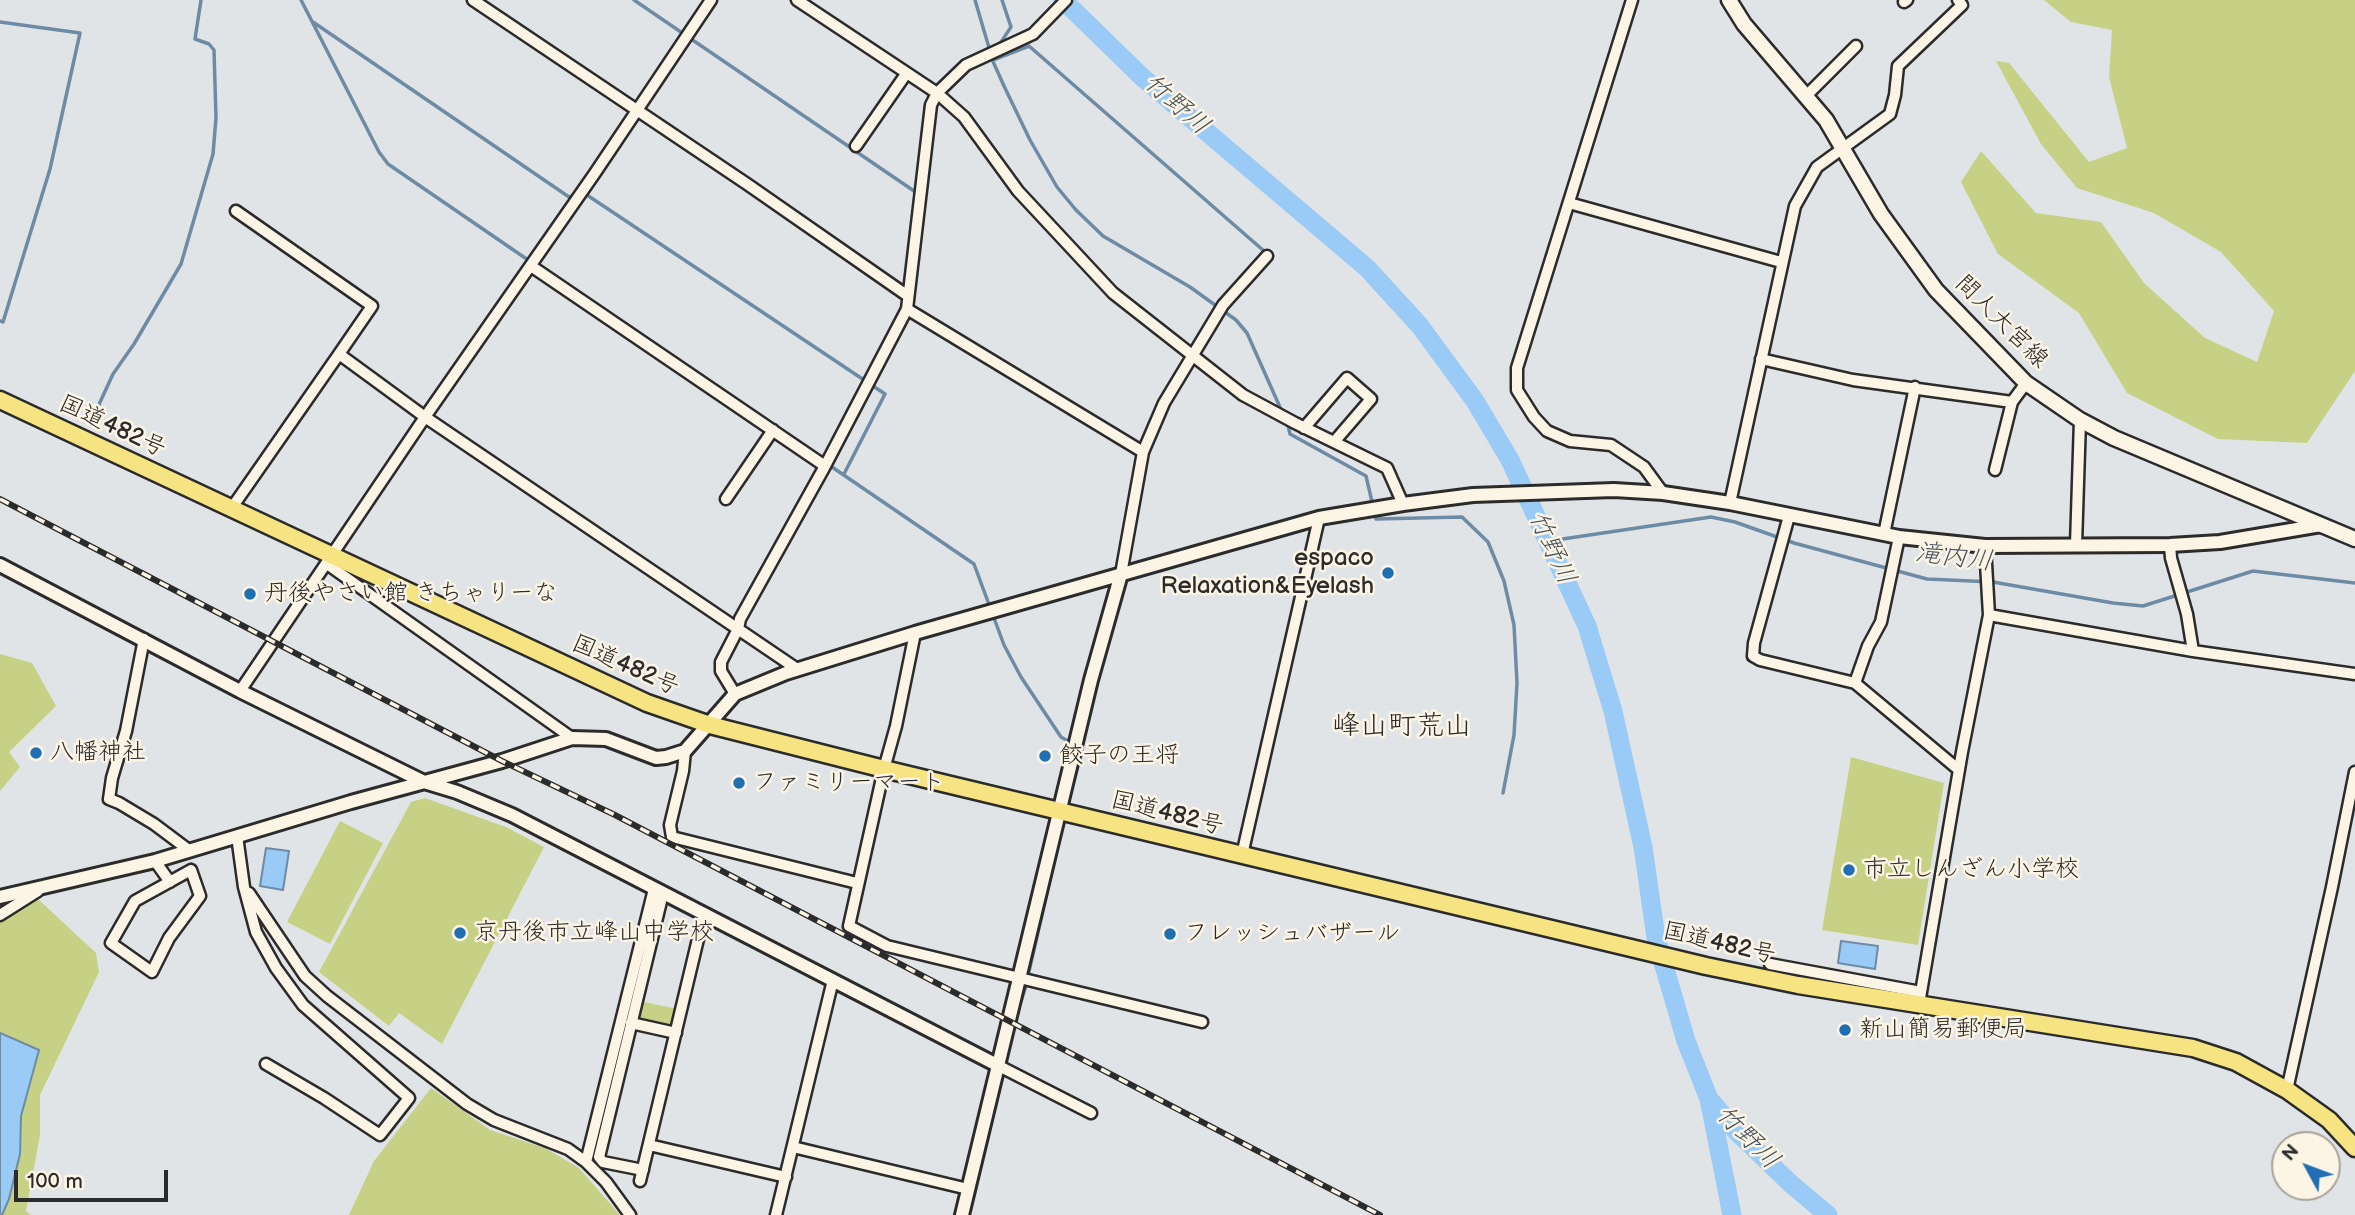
<!DOCTYPE html>
<meta charset="utf-8">
<style>
body{margin:0}
#map{position:relative;width:2355px;height:1215px;overflow:hidden;background:#e1e4e6;font-family:"Balsamiq Sans",sans-serif}
canvas{display:block}
.north{position:absolute;left:2271px;top:1131px;width:70px;height:70px;box-sizing:border-box;background:#fcf5e5;border:2px solid #a8a49b;border-radius:50%;rotate:311deg;font-size:19px;font-weight:700;line-height:28px;text-align:center;color:#2b2b2b}
.north::after{content:'';display:block;margin:auto;width:24px;height:32px;background:#1f6fb2;clip-path:polygon(50% 0,100% 100%,50% 72%,0 100%)}
.scale{position:absolute;left:14px;top:1170px;width:154px;height:32px;box-sizing:border-box;border:4px solid #2b2b2b;border-top:0;padding-left:9px;font-size:21px;line-height:24px;white-space:nowrap;color:#2b2b2b;-webkit-text-stroke:5px #fcf5e5;paint-order:stroke}
</style>
<div id="map">
<canvas width="2355" height="1215"></canvas>
<div class="north">N</div>
<div class="scale">100 m</div>
</div>
<script>
const g = document.querySelector('canvas').getContext('2d');
g.lineJoin = 'round';
function fillPath(path, color) { g.fillStyle = color; g.fill(path, 'evenodd'); }
const poly = rows => new Path2D(rows.map(r => 'M' + r).join(''));
function stroke(path, color, width, dash) { g.strokeStyle = color; g.lineWidth = width; g.lineCap = dash ? 'butt' : 'round'; g.setLineDash(dash || []); g.stroke(path); }
function write(font, color, halo, rows, align = 'center') {
  g.font = font + ' "Balsamiq Sans","Klee One",sans-serif'; g.lineWidth = 5; g.setLineDash([]); g.textBaseline = 'middle'; g.strokeStyle = halo; g.fillStyle = color; for (const [text, x, y, turn = 0] of rows) {
    g.save(); g.translate(x, y); g.rotate((+turn || 0) * Math.PI / 180); g.textAlign = isNaN(turn) ? turn : align; if (halo) g.strokeText(text, 0, 0); g.fillText(text, 0, 0); g.restore();
  }
}
fillPath(poly([
 [2044,0,2355,0,2355,371,2307,443,2218,439,2127,393,2079,313,1998,254,1961,182,1981,151,2036,213,2101,222,2144,283,2205,338,2257,362,2274,311,2221,252,2154,213,2077,188,2041,144,1996,61,2009,63,2089,162,2127,148,2109,77,2112,30,2071,22],
 [0,654,32,663,56,706,9,752,20,767,0,791],
 [1851,757,1944,783,1918,945,1822,930],
 [425,798,506,827,544,847,442,1044,399,1013,389,1026,319,972,411,802],
 [340,821,383,843,330,944,287,922],
 [38,899,96,953,99,972,40,1095,40,1135,26,1211,31,1215,0,1215,0,910],
 [639,1001,678,1009,674,1028,635,1020],
 [431,1088,490,1130,545,1148,579,1168,620,1215,349,1215,374,1161]
]), '#c6d185');
const water = poly([
 [266,848,289,851,283,890,260,886,266,848],
 [1841,941,1878,946,1875,969,1838,963,1841,941],
 [0,1033,39,1050,21,1116,20,1154,9,1199,2,1215,0,1215,0,1033]
]);
fillPath(water, '#9acbf6');
stroke(water, '#6e8ba5', 2);
stroke(poly([
 [301,0,379,152,388,164,531,262],
 [634,0,914,191],
 [975,0,990,51],
 [0,22,80,33,50,169,3,322,0,321],
 [313,22,569,197,577,195],
 [997,48,1011,27,1002,0],
 [993,55,991,57,1004,86,1030,140,1057,187,1076,210,1103,236,1190,287,1236,320,1247,333,1283,414],
 [993,60,1029,46,1264,251],
 [584,193,885,394,844,474],
 [96,411,113,374,134,344,181,264,213,154,216,118,214,50,209,44,195,39,201,0],
 [1287,421,1290,434,1366,476,1376,519,1462,517,1488,542,1504,581,1514,625,1517,683,1514,735,1503,793],
 [829,465,974,564,1004,645,1021,677,1061,737,1073,744],
 [1549,541,1711,517,1735,522,1794,543,1927,579,1993,582,2113,603,2143,606,2253,571,2355,583],
 [1069,797,1082,752,1079,749],
 [1016,1017,1025,989,1061,831],
 [999,1087,1013,1030]
]), '#6e8ba5', 3.5);
stroke(poly([
 [1063,0,1142,77,1367,268,1420,326,1475,401,1510,460,1587,626,1613,711,1643,847,1656,938,1686,1041,1709,1099,1737,1132,1791,1184,1828,1215],
 [1709,1099,1732,1215]
]), '#9acbf6', 19);
const minor = poly([
 [473,0,747,184,908,296],
 [797,0,937,93,964,117,1018,191,1113,293,1243,395,1295,423,1387,468,1403,504],
 [1632,0,1517,368,1517,390,1534,417,1547,431,1570,441,1611,445,1644,467,1663,493],
 [1904,2,1907,0],
 [1806,96,1856,46],
 [856,146,906,74],
 [1569,203,1781,262],
 [236,211,372,306,339,354,425,417,797,669],
 [531,266,825,466],
 [907,309,1143,452],
 [1761,359,1853,380,2012,402],
 [1304,428,1347,378,1371,399,1334,442],
 [1995,470,2012,402,2026,383],
 [726,499,773,430],
 [1730,503,1795,206,1817,167,1890,114,1895,95,1898,66,1962,5,1958,0],
 [231,509,339,354],
 [1789,516,1754,643,1753,656,1760,660,1855,683,1959,770],
 [1884,534,1915,387],
 [2076,545,2080,420],
 [2170,545,2171,558,2187,614,2193,651],
 [1985,546,1989,615],
 [327,564,572,738],
 [1121,574,1143,452,1164,403,1223,305,1267,256],
 [915,633,896,726,884,769,849,926,887,946,1202,1022],
 [144,639,126,731,112,778,109,799,119,803,154,824,190,851],
 [1855,683,1868,646,1881,622,1899,537],
 [240,691,425,417,595,173,711,0],
 [735,694,721,671,721,662,738,629,740,619,825,466,907,309,931,105,937,93,966,65,1033,34,1066,0],
 [685,751,683,771,670,825,672,837,857,883],
 [237,836,244,887,256,932,276,968,303,1005,409,1098,380,1135,324,1098,266,1064],
 [1242,855,1319,518],
 [155,861,170,882],
 [191,870,200,896,169,938,152,972,111,943,135,901,191,870],
 [249,893,305,976,327,996,467,1104,494,1120,568,1149,586,1162],
 [0,915,38,891],
 [1770,964,1921,992],
 [1919,1004,1962,752,1989,615,2193,651,2355,674],
 [631,1023,676,1033],
 [999,1066,1091,1113],
 [2287,1090,2332,887,2355,772],
 [649,1145,786,1177],
 [793,1147,968,1189],
 [643,1170,603,1162,599,1157,663,893],
 [640,1181,704,914],
 [630,1215,606,1182,586,1162,654,889],
 [776,1215,833,980]
]);
const tertiary = poly([
 [0,565,240,691,424,782,457,792,512,815,999,1066],
 [0,897,155,861,351,802,502,761,572,738,606,739,656,758,666,757,685,751,735,694,786,673,915,633,1319,518,1403,504,1473,495,1614,490,1663,493,1730,503,1899,537,1985,546,2170,545,2220,542,2321,525],
 [962,1215,1091,680,1121,574]
]);
const secondary = poly([
 [1729,0,1744,24,1826,120,1881,214,1936,290,2026,383,2080,420,2114,438,2355,539]
]);
const trunk = poly([
 [0,400,647,703,710,725,884,769,1706,966,1798,985,2193,1048,2236,1062,2287,1090,2329,1120,2355,1148]
]);
stroke(minor, '#2b2b2b', 15);
stroke(tertiary, '#2b2b2b', 18);
stroke(secondary, '#2b2b2b', 19);
stroke(trunk, '#2b2b2b', 21);
stroke(minor, '#fcf5e5', 10);
stroke(tertiary, '#fcf5e5', 12);
stroke(secondary, '#fcf5e5', 14);
stroke(trunk, '#f6e381', 16);
const rail = poly([
 [0,499,502,761,615,815,1380,1215]
]);
stroke(rail, '#2b2b2b', 6);
stroke(rail, '#fcf5e5', 3.5, [10]);
for (const [x, y, r, color] of [
 [1388,573,7,"#1f6fb2"],
 [250,594,7,"#1f6fb2"],
 [36,753,7,"#1f6fb2"],
 [1045,756,7,"#1f6fb2"],
 [739,783,7,"#1f6fb2"],
 [1849,870,7,"#1f6fb2"],
 [460,933,7,"#1f6fb2"],
 [1170,934,7,"#1f6fb2"],
 [1845,1030,7,"#1f6fb2"]
]) { const dot = new Path2D(); dot.arc(x, y, r, 0, 2 * Math.PI); g.fillStyle = color; g.fill(dot); stroke(dot, '#fcf5e5', 2.5); }
write('24px', '#2b2b2b', '#fcf5e5', [
 ["間人大宮線",2001,322,45],
 ["国道482号",112,427,25],
 ["国道482号",625,666,24],
 ["国道482号",1167,814,14],
 ["国道482号",1719,944,13]
]);
write('24px', '#2b2b2b', '#fcf5e5', [
 ["espaco",1374,559,"right"],
 ["Relaxation&Eyelash",1374,587,"right"],
 ["丹後やさい館 きちゃりーな",264,594],
 ["八幡神社",50,753],
 ["餃子の王将",1059,756],
 ["ファミリーマート",753,783],
 ["市立しんざん小学校",1863,870],
 ["京丹後市立峰山中学校",474,933],
 ["フレッシュバザール",1184,934],
 ["新山簡易郵便局",1859,1030]
], 'left');
write('italic 26px', '#47535e', '#fcf5e5', [
 ["竹野川",1176,105,41],
 ["竹野川",1551,548,65],
 ["滝内川",1954,558,7],
 ["竹野川",1747,1138,45]
]);
write('28px', '#2b2b2b', '#fcf5e5', [
 ["峰山町荒山",1402,727]
]);
</script>
